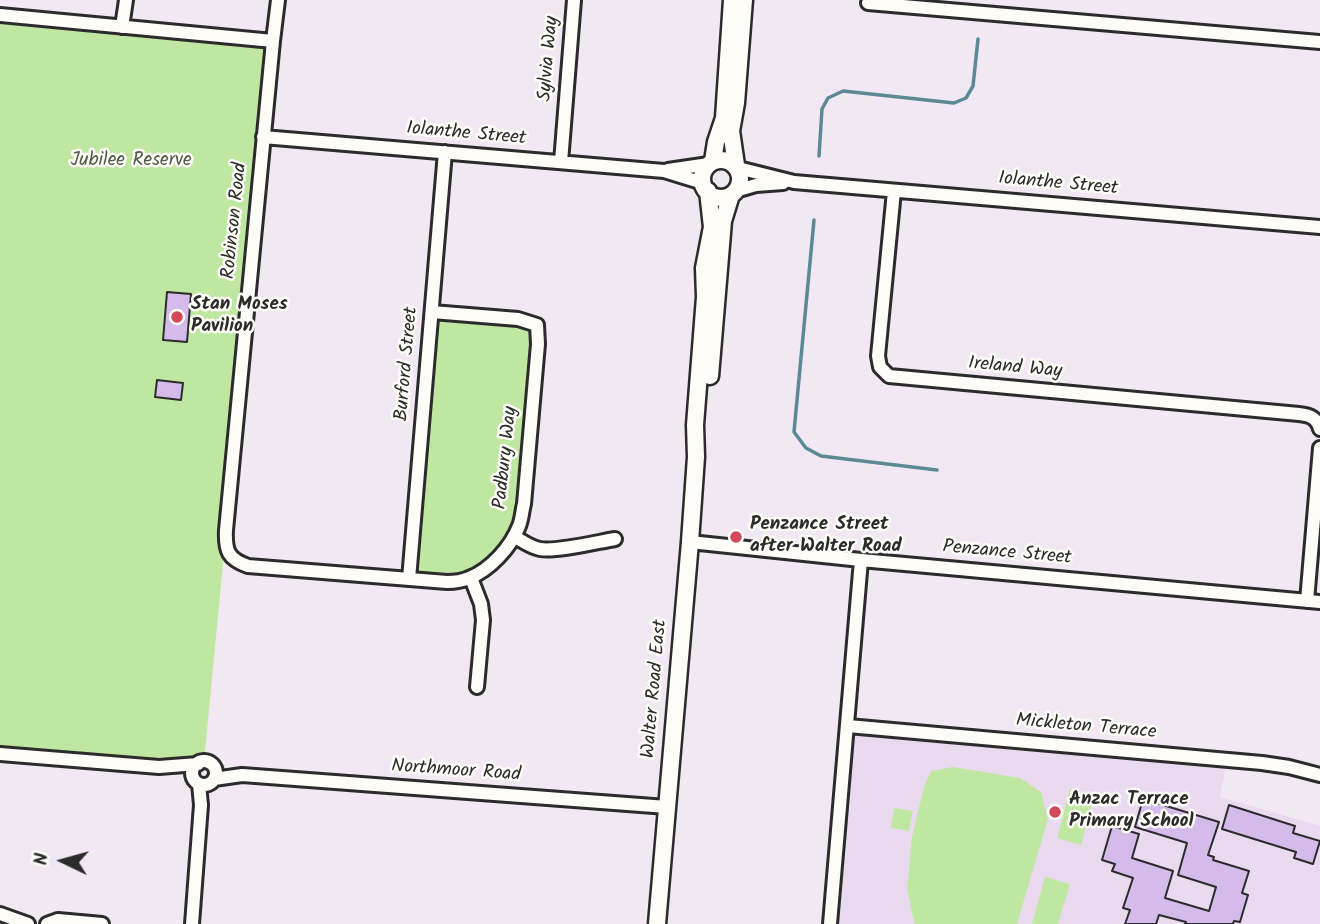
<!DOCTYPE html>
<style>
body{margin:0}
#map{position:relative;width:1320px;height:924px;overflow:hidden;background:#f1e8f3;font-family:Kalam,sans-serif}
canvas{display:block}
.north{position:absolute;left:28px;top:826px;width:70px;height:70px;-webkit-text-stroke:5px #fdfcf7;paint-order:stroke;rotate:275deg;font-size:19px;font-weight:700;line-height:28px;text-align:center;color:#2b2b2b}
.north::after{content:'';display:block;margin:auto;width:24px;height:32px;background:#2b2b2b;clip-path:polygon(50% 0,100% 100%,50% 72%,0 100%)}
</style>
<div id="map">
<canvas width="1320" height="924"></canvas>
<div class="north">N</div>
</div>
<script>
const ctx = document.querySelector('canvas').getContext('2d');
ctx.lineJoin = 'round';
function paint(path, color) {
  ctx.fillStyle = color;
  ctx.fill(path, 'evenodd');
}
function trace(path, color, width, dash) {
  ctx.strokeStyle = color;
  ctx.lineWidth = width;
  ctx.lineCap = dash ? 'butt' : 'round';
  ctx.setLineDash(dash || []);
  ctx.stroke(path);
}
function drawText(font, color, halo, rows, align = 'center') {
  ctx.font = font + ' Kalam,sans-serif';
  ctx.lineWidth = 5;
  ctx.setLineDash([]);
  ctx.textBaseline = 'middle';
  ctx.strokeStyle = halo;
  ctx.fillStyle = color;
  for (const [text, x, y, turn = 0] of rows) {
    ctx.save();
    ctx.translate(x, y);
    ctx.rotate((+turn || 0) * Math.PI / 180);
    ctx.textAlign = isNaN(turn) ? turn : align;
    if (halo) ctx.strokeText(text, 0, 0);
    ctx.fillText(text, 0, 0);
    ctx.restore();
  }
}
paint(new Path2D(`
 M848,726L1227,760L1220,797L1320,826V924H830Z`), '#e9daf0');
paint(new Path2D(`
 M0,15L273,41L204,762L197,764L0,754Z
 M432,312L518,319L538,334L514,536L471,578L409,579Z
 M953,767L1020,778L1041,792L1048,819L1017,924H916L914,922L907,889L912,837L924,787L931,771Z
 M1070,789L1094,796L1081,845L1057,838Z
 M894,808L913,811L909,831L891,828Z
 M1045,877L1070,884L1058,924H1032Z`), '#bfe7a2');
trace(new Path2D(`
 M819,156L822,109L828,98L843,91L954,103L966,98L973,86L978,39
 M814,220L794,432L806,448L821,456L937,470`), '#5c8a94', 3.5);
const building = new Path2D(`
 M167,292L191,294L187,342L163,340Z
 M157,380L183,383L181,400L155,397Z
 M1143,799L1219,822L1208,855L1214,857L1213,860L1249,871L1242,893L1248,895L1240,922L1234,921L1233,924H1185L1186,922L1159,915L1156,924H1125L1130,910L1123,908L1133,878L1112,871L1115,864L1102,860L1112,826L1139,834L1132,858L1173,871L1165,898L1209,911L1216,887L1178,875L1187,843L1135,827Z
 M1229,805L1295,826L1293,833L1320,841L1313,864L1294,858L1296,852L1222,829Z`);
paint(building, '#d5bbe9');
trace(building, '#2b2b2b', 2);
const minor = new Path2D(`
 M278,0L273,41L226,530C225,551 228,559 248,566L447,582C455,582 462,581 469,578C490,570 511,547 519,526C522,519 522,511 524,504L538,344L537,325L518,319L432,312
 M868,3L1320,42
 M0,15L273,41
 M122,27L126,0
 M263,137L664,171L703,183
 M561,162L574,0
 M738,168L794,182L1320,227
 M668,170L709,164
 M735,191L756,185L783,183
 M894,191L878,356L880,367L889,376L1299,414C1310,415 1317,418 1320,429
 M514,536C522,541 530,547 540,549C556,552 597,542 615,539
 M690,542L861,560L1320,602
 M471,578L481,604L483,620L477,687
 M409,579L445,152
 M1307,601L1320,448
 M848,726L1262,763L1289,767L1320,775
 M0,754L159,767L198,764
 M192 773a12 12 0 1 1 24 0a12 12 0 1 1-24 0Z
 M214,779L242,775L667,807
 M0,914L28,924
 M47,924L58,920L102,924
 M192,924L201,805L199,784
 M830,924L861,560`);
const major = new Path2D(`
 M702 179a19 19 0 1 1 38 0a19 19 0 1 1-38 0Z
 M713,161L716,142L724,118L732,0
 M736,165L731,131L736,103L744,0
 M710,376L723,221L731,195
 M657,924L690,542L696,457L695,425L705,297L704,268L712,227L708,191`);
trace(minor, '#2b2b2b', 18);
trace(major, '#2b2b2b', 21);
trace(minor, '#fdfcf7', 12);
trace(major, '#fdfcf7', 16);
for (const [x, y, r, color] of [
 [177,317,7,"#d1495b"],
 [736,537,7,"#d1495b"],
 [1055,812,7,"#d1495b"]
]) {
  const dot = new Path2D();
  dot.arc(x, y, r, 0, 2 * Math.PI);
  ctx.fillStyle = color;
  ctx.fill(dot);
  trace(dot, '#fdfcf7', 2.5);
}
drawText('19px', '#2b2b2b', '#fdfcf7', [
 ["Sylvia Way",550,59,-85],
 ["Iolanthe Street",466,135,5],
 ["Iolanthe Street",1058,185,5],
 ["Robinson Road",236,221,-84],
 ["Burford Street",408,364,-85],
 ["Ireland Way",1015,369,5],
 ["Padbury Way",507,458,-84],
 ["Penzance Street",1007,554,5],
 ["Walter Road East",656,689,-85],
 ["Mickleton Terrace",1086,728,5],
 ["Northmoor Road",456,772,4]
]);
drawText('19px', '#505a49', '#fdfcf7', [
 ["Jubilee Reserve",131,162]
]);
drawText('bold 19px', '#2b2b2b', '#fdfcf7', [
 ["Stan Moses",191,306],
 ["Pavilion",191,328],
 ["Penzance Street",750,526],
 ["after Walter Road",750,548],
 ["Anzac Terrace",1069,801],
 ["Primary School",1069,823]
], 'left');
</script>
